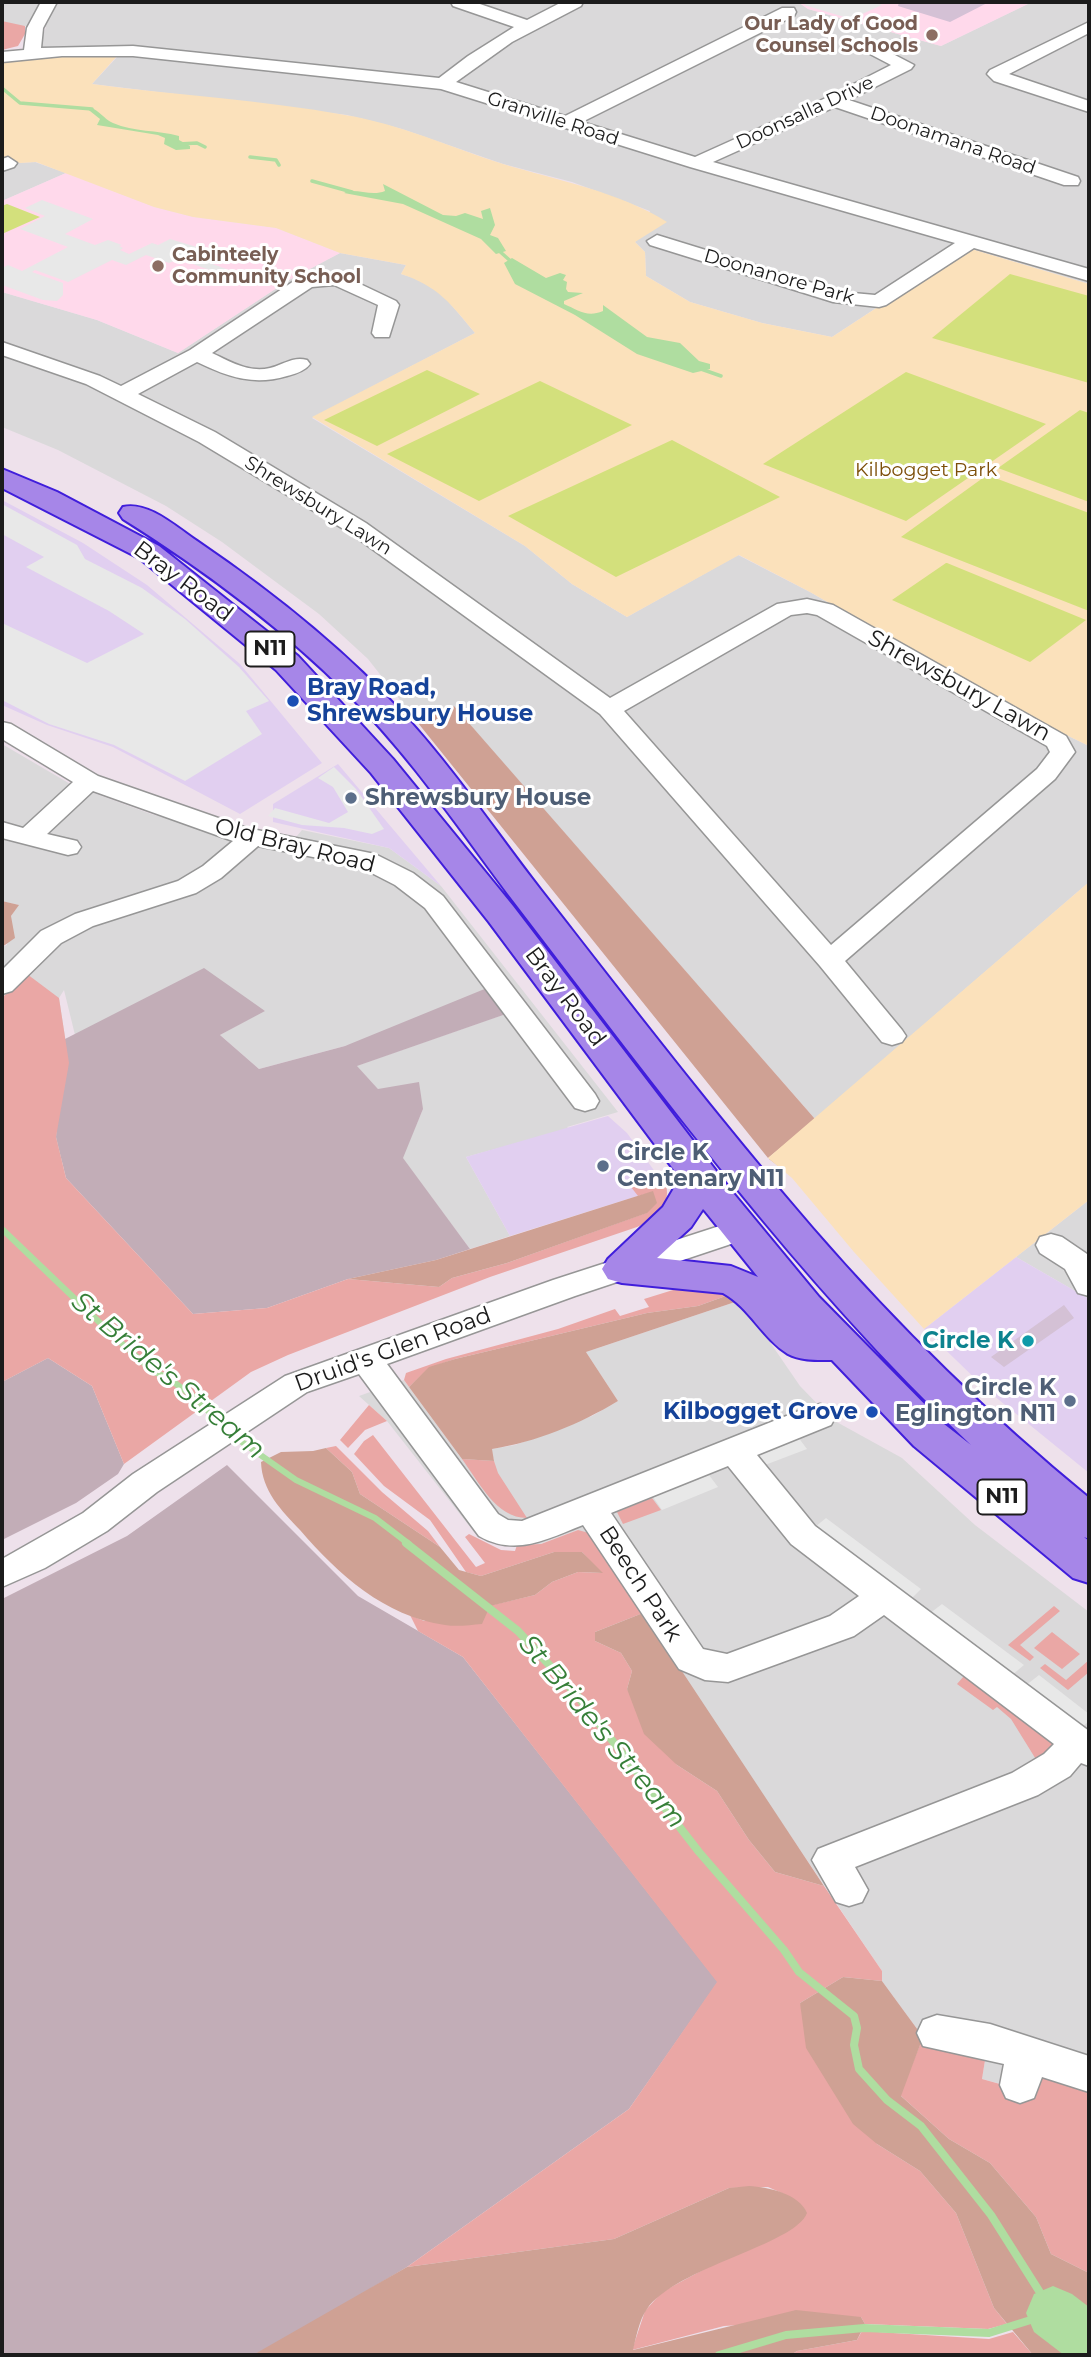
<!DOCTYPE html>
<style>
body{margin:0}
#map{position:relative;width:1091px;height:2357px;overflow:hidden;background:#eee1eb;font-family:Montserrat,sans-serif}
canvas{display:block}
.frame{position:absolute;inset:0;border:4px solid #1c1c1c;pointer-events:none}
</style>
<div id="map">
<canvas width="1091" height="2357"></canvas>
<div class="frame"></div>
</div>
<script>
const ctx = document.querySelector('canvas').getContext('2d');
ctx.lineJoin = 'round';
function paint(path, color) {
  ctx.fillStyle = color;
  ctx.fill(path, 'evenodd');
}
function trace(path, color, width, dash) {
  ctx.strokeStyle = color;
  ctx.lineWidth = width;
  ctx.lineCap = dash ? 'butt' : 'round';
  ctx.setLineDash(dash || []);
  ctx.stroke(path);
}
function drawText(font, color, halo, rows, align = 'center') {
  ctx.font = font + ' Montserrat,sans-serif';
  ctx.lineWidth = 6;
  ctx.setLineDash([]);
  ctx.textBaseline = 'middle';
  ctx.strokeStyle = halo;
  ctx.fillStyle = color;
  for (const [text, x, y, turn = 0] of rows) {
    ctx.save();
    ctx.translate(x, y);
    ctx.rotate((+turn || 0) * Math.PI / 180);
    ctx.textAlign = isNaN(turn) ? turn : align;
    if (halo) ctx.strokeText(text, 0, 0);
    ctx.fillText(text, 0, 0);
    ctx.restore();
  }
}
paint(new Path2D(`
 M2,2H798L808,9L941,46L1032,2H1089V284L968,248L832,337L762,323L690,302L646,276L645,252L635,242L650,211L572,182L503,164L402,129L347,115L92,84L118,56L40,57L39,46L46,27L19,26L2,21Z
 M5,158L20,163L35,162L66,173L2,201V159Z
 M340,253L406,265L401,274L423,281L444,296L475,333L312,418L525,546L572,584L627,617L738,555L810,592L1017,711L1089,746V882L815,1119L454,707L418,723L368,659L319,614L222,542L166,506L58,450L2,427V292L97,320L178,353L289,280Z
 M2,744L72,785L151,814L286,849L302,830L389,848L441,886L618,1112L567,1127L569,1129L466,1157L510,1236L470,1249L402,1158L423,1109L378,1089L356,1066L505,1014L345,1046L259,1069L220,1035L265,1010L75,1035L64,990L59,998L69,1063L48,1358L2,1382V947L7,945L11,916L18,905L2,901Z
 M1089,1200V1299L1016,1257Z
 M741,1300L800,1386L833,1420L902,1458L975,1525L1089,1612V2088L1076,2082L1033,2093L982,2079L986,2054L923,2037L882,1981V1971L786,1829L578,1530L540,1544L517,1545L500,1543L474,1532L387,1421L359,1396L404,1380L462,1459L494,1461L491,1449L515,1445L537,1437L592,1416L618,1401L586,1352Z`), '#dad9da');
paint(new Path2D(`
 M2,500L83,543L147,585L240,664L322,763L240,814L113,747L47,725L2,705Z
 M338,764L441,886L389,848L273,822V804Z
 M608,1116L627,1133L666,1187L510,1236L466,1157Z
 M1016,1257L1089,1299V1473L988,1391L924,1329Z`), '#e1cff0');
paint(new Path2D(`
 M798,2H1032L941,46L808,9Z
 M66,173L154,207L193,217L276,228L340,253L289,280L178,353L97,320L2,292V201Z`), '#ffd9eb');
paint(new Path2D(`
 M204,968L265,1011L220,1035L259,1069L345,1046L487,988L506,1014L357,1066L378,1089L419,1082L423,1109L403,1158L470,1249L436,1260L348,1279L267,1308L193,1314L66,1178L56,1137L65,1039Z
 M48,1358L92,1386L124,1464L118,1474L76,1503L2,1540V1382Z
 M227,1465L358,1596L463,1657L718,1982L629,2109L407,2267L277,2344L253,2355H2V1599L127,1536Z`), '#c2adb7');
paint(new Path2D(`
 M2,21L25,26V34L18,46L2,50Z
 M27,974L59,998L69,1063L56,1137L66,1178L193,1314L267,1308L348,1279L439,1287L452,1278L507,1263L646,1213L653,1192L638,1196L631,1187L647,1182H665C673,1203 656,1219 637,1227L490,1277L288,1355L251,1372L124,1464L92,1386L48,1358L2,1382V998Z
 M692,1288L734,1293L698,1306L647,1313L455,1359L429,1368L409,1387L404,1380L406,1373L446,1359L558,1329L615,1309L620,1316L649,1307L644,1299L673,1290Z
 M369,1405L387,1421L365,1430L348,1448L340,1440Z
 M373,1435L476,1567L485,1563L465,1537L469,1534L501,1550L515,1551L517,1545L541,1544L578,1530L589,1533L643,1613L595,1632V1641L621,1653L632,1671L627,1689L677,1765L717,1791L749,1840L775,1872L824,1886L882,1971V1981L843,1977L800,2003L877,2144L920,2171L956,2213L994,2308L1007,2324L988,2329L865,2324L861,2317L724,2326L632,2350L645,2311L662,2292L710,2266L784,2194L768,2187L729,2188L614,2239L407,2267L629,2109L717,1982L463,1657L418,1631L410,1615L424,1621L535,1595L552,1582L578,1572L601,1573L582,1552H554L481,1576L466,1572L430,1520L384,1486L354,1454L364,1441Z
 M336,1446L382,1492L428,1531L440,1547L360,1494L352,1472L326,1448Z
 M462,1459L494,1461L498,1473L527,1518C496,1518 479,1482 462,1459Z
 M652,1498L661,1510L623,1524L617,1512Z
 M1054,1606L1060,1611L1020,1645L1034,1657L1030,1661L1008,1645Z
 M1052,1632L1080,1654L1062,1669L1034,1648Z
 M1089,1660V1672L1068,1690L1040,1668L1045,1664L1066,1680Z
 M964,1676L1055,1744L1037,1761L1011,1719L997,1707L993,1710L957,1684Z
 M923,2037L986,2054L982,2079L1032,2093L1035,2085L1044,2076L1076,2082L1089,2088V2273L1051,2254L1036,2217L990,2163L949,2139L900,2095Z
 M862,2331L989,2339L1013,2332L1033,2355H791L797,2351L857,2340Z`), '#eaa7a5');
paint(new Path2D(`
 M454,706L815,1119L1089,883L781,1168L769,1159L789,1141L768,1158L418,723Z
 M2,901L19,905L11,916L15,938L2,947Z
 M653,1191L657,1203L647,1213L507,1263L452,1278L439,1287L348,1279L436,1260Z
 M734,1293L741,1300L586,1352L618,1401C580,1424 536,1442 492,1449L494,1461L462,1459L409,1387L429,1367L455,1359L647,1313L698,1306Z
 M326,1448L352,1472L360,1494L440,1547L459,1570L481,1576L554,1552H582L603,1573L578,1572L552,1582L535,1595L490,1606L482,1624C470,1625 457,1627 445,1625C384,1616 339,1575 300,1530C281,1510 262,1491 261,1462L281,1452L313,1451Z
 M643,1613L660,1638L824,1886L775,1872L749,1840L717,1791L677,1765L644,1734L627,1689L632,1671L621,1653L595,1641V1632Z
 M843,1977L882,1981L923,2037L901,2096L949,2139L990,2163L1036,2217L1051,2254L1089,2273V2355H1033L994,2308L956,2213L920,2171L877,2144L853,2124L806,2048L800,2003Z
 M749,2186C769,2187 799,2194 807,2213C795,2245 676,2267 647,2309C639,2320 636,2338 633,2350L796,2310L861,2317L865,2324L857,2340L797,2351L791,2355H253L407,2267L614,2239L729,2188Z`), '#cfa194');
paint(new Path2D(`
 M118,55L92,84C176,95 263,100 345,115C400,124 450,147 503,164C556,180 620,192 667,222L635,242L645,252L646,276L690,302L762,323L832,337L968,248L1089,284V746L1017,711L810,592L739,555L627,617L572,584L525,546L312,417L475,333C451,304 438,286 401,274L406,265L340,253L276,228L193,217L154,207L36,162L20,163L2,159V61L46,56Z
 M1089,882V1200L924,1329L854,1252L792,1178L768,1158Z`), '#fbe1bb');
paint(new Path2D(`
 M7,204L40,217L2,234V206Z
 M1010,274L1089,296V383L932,338Z
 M427,370L480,394L377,446L324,420Z
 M906,372L1046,424L906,521L763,464Z
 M540,381L632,425L479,501L387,454Z
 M1080,410L1089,413V502L998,468Z
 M672,440L780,497L616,577L508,516Z
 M987,475L1089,513V611L901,537Z
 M946,563H947L1086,620L1030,662L892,600Z`), '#d3e07c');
paint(new Path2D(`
 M810,2H873L882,5L851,19L804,5Z
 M42,200L93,219L65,234L95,245L108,240L122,245L119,246L123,248L120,250L129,254L152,243L158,245L170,239L217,253L204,261L243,275L235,279L179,259L169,263L146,255L126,265L112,260L68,282L35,270L32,272L63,283V295L57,301L43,300L2,285V268L8,265L22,271L68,247L20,229L45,216L25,208Z
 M2,504L77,545L85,559L142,588L185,619L239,667L269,701L246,711L262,734L185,781L114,745L49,724L2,700V623L87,663L144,634L109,611L26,567L44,557L2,534Z
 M334,767L356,789L384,829L372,834L344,828L302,825L268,816L275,808L329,823L348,812L333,787L318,778Z
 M798,1437L807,1449L765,1465L756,1454Z
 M709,1475L718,1487L662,1510L653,1497Z
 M826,1518L921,1589L910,1600L815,1527Z
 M942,1604L1024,1665L1011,1676L929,1614Z
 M1039,1675L1089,1714V1721L1080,1729L1025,1686Z`), '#e8e8e8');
paint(new Path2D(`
 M85,107C98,107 102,118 113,123C134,132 157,130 179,136V140L190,146V149L176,150L164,144L165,138L158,135L97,125L100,119Z
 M383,184L443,215L456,216L465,213L483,219L481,211L490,208L495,225L490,235L498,238L506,251L496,254L481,239L403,204L344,193C354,187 371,197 385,191Z
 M512,258L546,278L560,273L566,275L563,280L567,282L566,289L568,292L583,293L564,301V304C578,310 587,318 603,311V305L647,337L680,343L699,361L710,364V369L693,373L637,354L575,315L515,284L504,263Z`), '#afdda0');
trace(new Path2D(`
 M2,88L20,103L92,109
 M179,144L197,143L205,147
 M250,157L276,160L279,165
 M312,181L352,192
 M497,249L515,265
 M701,369L721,376`), '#afdda0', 3.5);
trace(new Path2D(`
 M2,1229L119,1341L154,1372L167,1377L195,1398L221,1424
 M232,1435L296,1480L375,1518L409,1544`), '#afdda0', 6);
trace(new Path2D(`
 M406,1543L518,1631L576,1694L699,1852L784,1950L799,1972L854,2016L857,2028L854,2045L859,2069L887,2100L921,2126L991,2215L1053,2313L989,2333L864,2328L786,2335L719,2355`), '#afdda0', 8);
paint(new Path2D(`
 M1053,2286L1072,2294L1089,2307V2355H1064L1034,2332L1026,2313L1034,2294Z`), '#afdda0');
paint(new Path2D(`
 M899,2H989L950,22L898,6Z
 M1064,1305L1074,1318L1004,1367L991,1357Z`), '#d4c1d5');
const minor = new Path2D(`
 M41,2H57L43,28L41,48L133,46L439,78L468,56L514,27L453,6L451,2H474L527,20L562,2H583L581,6L512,42L456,82L565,116L782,8H794L796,12L794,16L582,122L695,157L828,97L891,65L870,54L893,40H905L908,44L893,54L914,65L911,69L849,100L1078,177L1080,181L1078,185H1064L835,107L713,162L1089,269V281L974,248L886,305L879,307L833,302L650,245L647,241L657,235L842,292L875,295L955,243L690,167L441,89L133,56H62L2,62V52L24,50L27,28Z
 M1089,22V33L1009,74L1089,101V112L994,81L987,74L990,70Z
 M8,157L17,163L14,167L2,171V159Z
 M337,273L396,301L399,305L389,337H375L372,333L378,305L334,285L312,287L212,353C231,362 249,373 270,368C283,365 293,356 307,360L310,364C305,371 295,374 287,376C253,386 228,377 197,362L138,394L215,432L366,523L610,698L777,604L807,599L833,605L1066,736L1075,752L1055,779L845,961L902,1030L906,1036L902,1042L892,1045L882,1042L820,966L600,714L350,533L199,442L86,384L2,355V342L100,376L121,386L190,350L300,277ZM807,613L817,615L1047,746L1050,752L1037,769L831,945L624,711L791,615Z
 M2,722L11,724L98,776L247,828L375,854L413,873L443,896L595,1094L599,1101L595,1108L585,1111L575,1108L425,908L395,885L358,866L258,846L221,878L196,893L93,926L61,943L12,991L2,994V970L41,931L75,914L178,881L203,866L233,841L93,791L47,834L77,841L81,847L77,853L68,855L2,838V822L23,828L73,782L2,739Z
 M741,1219L752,1223L756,1230L752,1237L575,1296L387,1364L498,1514L508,1520L522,1521L809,1407L820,1404L831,1407L836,1416L831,1425L757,1455L815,1526L1089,1731V1766L1081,1763L1070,1776L1038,1795L855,1867L868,1890L862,1902L849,1906L836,1902L812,1860L818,1849L1012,1773L1044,1754L1054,1744L884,1615L854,1636L728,1682L705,1680L679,1669L583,1525C547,1539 516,1557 479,1536L359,1374L307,1392L157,1492L107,1531L45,1568L2,1587V1559L83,1513L133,1474L285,1376L553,1280ZM728,1466L791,1544L859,1596L830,1616L727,1654L703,1649L611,1513Z
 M1051,1234L1062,1237L1087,1254L1089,1258V1296L1078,1293L1065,1269L1040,1253L1036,1245L1040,1237Z
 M937,2015L990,2024L1089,2056V2092L1042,2077L1034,2098L1020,2103L1006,2098L1000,2085L1004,2064L923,2046L917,2033L923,2020Z`);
const highway = new Path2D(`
 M2,469L57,492L159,546L298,656L393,759L513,906L733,1193L819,1297L944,1424L971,1445C800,1283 661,1093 518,907C463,835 413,758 348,694C280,626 204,570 123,519L119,513L123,507C148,501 176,527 197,541C272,592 344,649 406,717C455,771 495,831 540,889C629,1003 718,1119 813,1229C898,1327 989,1416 1089,1498V1539L1084,1537L1089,1541V1583L1073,1578L914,1446L832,1360C818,1360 801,1361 788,1354C762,1338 750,1308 723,1293L622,1283L608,1279L602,1269L608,1259L663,1207L680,1178L489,922L371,773L276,670L139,558L2,488ZM703,1209L705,1211L758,1277L731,1266L657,1258L691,1227Z`);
trace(minor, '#969696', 3);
trace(highway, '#401edb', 4);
paint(minor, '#fff');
paint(highway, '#a686e8');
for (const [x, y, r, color] of [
 [932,35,7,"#8d6e63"],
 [158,266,7,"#8d6e63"],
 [293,701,7,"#1a4fb4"],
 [351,798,7,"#5c6f8a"],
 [603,1166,7,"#5c6f8a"],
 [1028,1341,7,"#0f9aa8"],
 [1070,1401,7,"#5c6f8a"],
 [872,1412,7,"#1a4fb4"]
]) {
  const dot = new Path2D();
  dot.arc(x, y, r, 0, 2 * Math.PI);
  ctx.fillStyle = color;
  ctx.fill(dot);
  trace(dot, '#fff', 2.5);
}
drawText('bold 19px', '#785e54', '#fff', [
 ["Our Lady of Good",918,24],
 ["Counsel Schools",918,46],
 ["Cabinteely",172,255,"left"],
 ["Community School",172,277,"left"]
], 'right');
drawText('19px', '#1c1c1c', '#fff', [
 ["Doonsalla Drive",805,113,-25],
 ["Granville Road",553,119,18],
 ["Doonamana Road",953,141,19],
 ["Doonanore Park",779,277,16],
 ["Shrewsbury Lawn",318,506,32]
]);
drawText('19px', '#7c4e08', '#fff', [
 ["Kilbogget Park",926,470]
]);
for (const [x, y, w] of [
 [270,649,49],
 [1002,1497,49]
]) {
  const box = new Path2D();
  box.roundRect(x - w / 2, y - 17.5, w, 35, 5);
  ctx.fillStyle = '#fff';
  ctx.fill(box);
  trace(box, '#1c1c1c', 2);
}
drawText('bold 21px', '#1c1c1c', null, [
 ["N11",270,649],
 ["N11",1002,1497]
]);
drawText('23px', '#1c1c1c', '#fff', [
 ["Bray Road",183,582,37],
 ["Shrewsbury Lawn",959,686,29],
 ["Old Bray Road",295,846,14],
 ["Bray Road",565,997,53],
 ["Druid's Glen Road",393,1350,-20],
 ["Beech Park",640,1584,57]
]);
drawText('bold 23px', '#164399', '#fff', [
 ["Bray Road,",307,688],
 ["Shrewsbury House",307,714],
 ["Kilbogget Grove",858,1412,"right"]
], 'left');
drawText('bold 23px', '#4e5e75', '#fff', [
 ["Shrewsbury House",365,798],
 ["Circle K",617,1153],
 ["Centenary N11",617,1179],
 ["Circle K",1056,1388,"right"],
 ["Eglington N11",1056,1414,"right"]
], 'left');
drawText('bold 23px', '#0d838f', '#fff', [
 ["Circle K",1014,1341]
], 'right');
drawText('italic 28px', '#367f38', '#fff', [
 ["St Bride's Stream",168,1376,40],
 ["St Bride's Stream",602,1732,50]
]);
</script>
